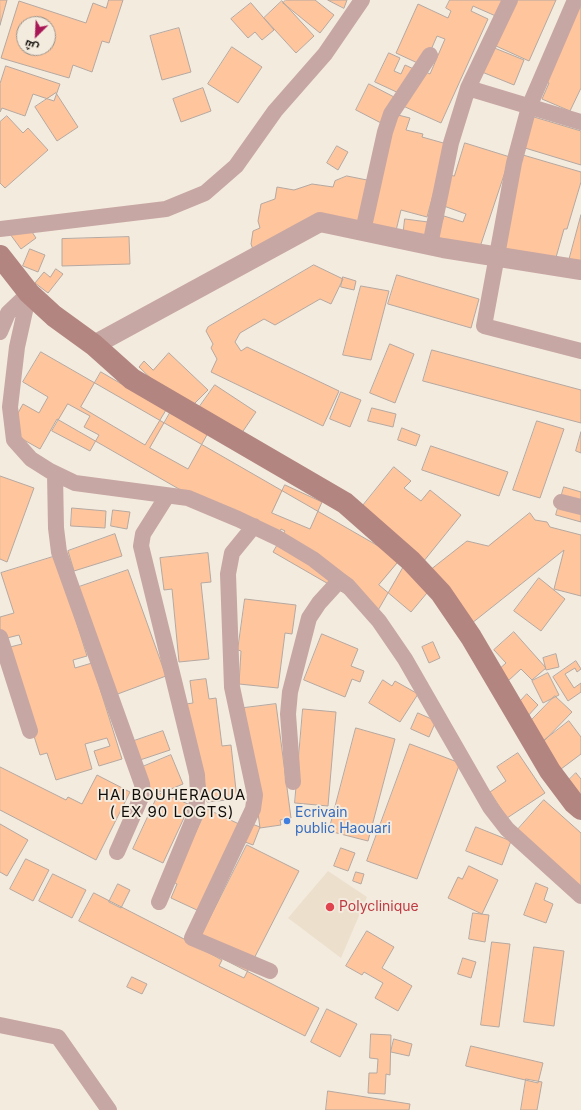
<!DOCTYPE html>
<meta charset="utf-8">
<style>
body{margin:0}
#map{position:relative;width:581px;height:1110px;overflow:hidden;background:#f4ebdf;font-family:Inter,Cairo,sans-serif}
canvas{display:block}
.north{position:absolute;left:16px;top:16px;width:40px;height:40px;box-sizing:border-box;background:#f4ebdf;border:1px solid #999289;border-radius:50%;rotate:204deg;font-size:11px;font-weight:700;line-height:16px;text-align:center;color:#100d09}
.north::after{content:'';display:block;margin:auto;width:14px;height:18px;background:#a81856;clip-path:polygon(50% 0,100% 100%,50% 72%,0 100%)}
</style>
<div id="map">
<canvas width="581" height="1110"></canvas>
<div class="north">ش</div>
</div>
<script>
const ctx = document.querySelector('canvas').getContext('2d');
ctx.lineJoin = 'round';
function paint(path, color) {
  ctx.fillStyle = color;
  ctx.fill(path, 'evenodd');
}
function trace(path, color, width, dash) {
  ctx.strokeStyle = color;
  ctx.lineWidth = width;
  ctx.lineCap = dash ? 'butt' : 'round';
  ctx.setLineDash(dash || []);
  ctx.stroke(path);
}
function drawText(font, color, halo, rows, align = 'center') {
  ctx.font = font + ' Inter,sans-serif';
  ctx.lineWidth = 4;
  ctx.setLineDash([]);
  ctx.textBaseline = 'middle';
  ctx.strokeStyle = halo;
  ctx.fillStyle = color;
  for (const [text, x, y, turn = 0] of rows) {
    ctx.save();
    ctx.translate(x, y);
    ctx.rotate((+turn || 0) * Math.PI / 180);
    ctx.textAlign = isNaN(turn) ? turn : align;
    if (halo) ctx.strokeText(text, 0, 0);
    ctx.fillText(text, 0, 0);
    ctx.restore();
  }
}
paint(new Path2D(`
 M328,871L367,897L341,958L288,918Z`), '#ecdfcc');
const building = new Path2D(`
 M0,0H7L0,25Z
 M109,0H123L109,43L102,41L92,72L73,65L69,78L1,58L19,1L86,23L93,3L106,8ZM24,24H48V48H24Z
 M286,0H315L334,15L320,33L283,3Z
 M328,0H347L344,8Z
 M450,0H506L498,17L473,6L471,11L488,19L441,123L403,106L420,69L430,74L445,39L437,36L424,66L396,53L418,4L448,18L451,11L446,8Z
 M516,0H556L529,61L496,46Z
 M282,1L314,36L296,53L264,18Z
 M581,2V88L570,111L542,99L549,83L544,81Z
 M251,3L274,30L262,40L255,32L248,38L231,19Z
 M179,28L191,72L162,80L150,36Z
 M232,47L262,67L238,103L208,84Z
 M492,47L524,60L514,85L482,72Z
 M389,53L400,58L394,71L401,74L405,65L416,70L403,95L375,82Z
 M6,66L60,84L54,101L33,94L25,116L2,108L0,112V84Z
 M369,84L396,98L383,124L356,110Z
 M203,88L211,111L181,122L173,99Z
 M56,93L78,127L57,141L35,107Z
 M394,114L410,118L406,130L423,134L422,137L447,144L427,217L401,210L393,243L364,236Z
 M7,116L23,133L28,128L48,150L5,188L0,183V122Z
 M534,117L581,131V165L525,148Z
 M465,143L510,157L477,256L435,242L444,216L463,222L466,214L441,205L450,175L454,176Z
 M337,146L348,152L338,170L327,163Z
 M523,155L581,172V182L567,229H564L553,268L495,250Z
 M347,176L367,180L358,234L326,229L255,255L251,244L253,231L260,228L258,221L261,204L275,199L277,187L294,190L312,184L333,187L335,181Z
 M581,215V271L567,268Z
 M405,219L428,222L426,240L403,237Z
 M26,223L36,238L21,249L10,234Z
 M129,237L130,264L62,266V239Z
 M30,249L45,255L38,272L23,266Z
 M314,265L343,279L331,304L320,299L275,325L264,319L240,333L235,342L241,351L247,347L339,391L323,426L211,372L217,359L211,348L213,344L206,331L208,327Z
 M56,269L63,274L48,293L35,283L44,272L50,277Z
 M397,275L479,299L471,328L388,304Z
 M343,277L356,281L354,290L341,287Z
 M361,286L389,291L371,360L343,355Z
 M390,344L414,354L395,403L370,393Z
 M432,350L581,390V423L423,381Z
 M41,352L406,562L377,612L273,552L285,531L281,529L273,543L57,419L40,449L8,431L23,404L39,413L48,397L23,382Z
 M169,353L208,390L186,412L139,367L144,361L153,370Z
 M101,372L166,410L145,445L81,407Z
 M215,385L256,412L239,437L198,409Z
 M341,392L361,400L350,427L330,419Z
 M68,404L90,416L84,427L99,435L90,451L52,431Z
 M372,408L396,414L393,427L368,421Z
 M170,413L208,433L188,469L150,448Z
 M537,421L564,429L540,498L513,490Z
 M402,428L420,435L416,446L398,440Z
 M581,432V453L576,451Z
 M431,446L508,472L499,496L422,470Z
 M394,467L411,481L404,488L421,501L430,490L461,515L419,567L357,513Z
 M0,476L34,488L7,562L0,559Z
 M285,485L322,502L310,529L272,513Z
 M564,487L581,492V522L556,515Z
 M72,508L106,511L105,528L71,526Z
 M113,510L130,512L127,529L111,526Z
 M530,513L535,520L547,522L550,527L581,535V596L554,589L564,550L467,627L425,574L467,541L488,546Z
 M115,534L122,556L74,571L68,551Z
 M208,553L211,582L201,583L209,659L179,662L172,589L164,590L160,558Z
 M56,556L87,656L73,660L75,668L92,663L122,759L99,766L94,751L110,746L107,738L85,744L92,769L56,780L47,753L40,755L6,648L22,644L19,635L3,639L0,629V617L14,613L1,573Z
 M400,560L432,587L411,612L379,585Z
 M128,570L166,676L115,695L76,588Z
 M539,578L565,599L541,631L514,611Z
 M245,599L296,605L292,634L285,633L278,688L239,684L241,651L238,650Z
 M514,632L546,668L532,680L521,669L508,681L498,670L506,663L494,650Z
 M322,634L358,649L351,666L364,671L360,682L352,679L345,697L304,680Z
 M433,642L440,658L429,663L422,647Z
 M556,654L559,667L546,670L543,658Z
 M576,661L581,669L577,672L575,668L565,674L574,688L581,683V692L568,701L553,677Z
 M548,673L559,695L543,703L532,681Z
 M206,679L209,699L216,698L222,746L231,745L237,799L207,802L205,785L186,704L193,703L190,681Z
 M383,680L392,686L395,681L418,694L400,722L369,703Z
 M527,694L538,705L526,718L515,707Z
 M555,696L572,712L542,743L525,727Z
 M276,704L291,818L280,820L281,825L260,828L244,708Z
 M303,709L336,712L328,806L295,803Z
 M418,713L436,721L429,737L411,729Z
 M569,721L581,737V754L561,769L541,743Z
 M356,728L395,739L368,841L329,831Z
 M163,731L170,750L137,761L131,742Z
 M410,744L460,763L417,879L367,861Z
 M518,753L545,793L507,818L490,792L506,781L497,767Z
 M171,755L183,784L152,797L140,768Z
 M0,767L66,800L68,797L82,804L97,775L130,792L96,860L0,810Z
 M576,773L581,779V807L561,788Z
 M160,791L190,805L163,863L133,849Z
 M544,800L581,833V892L513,835Z
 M207,809L239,824L199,911L171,898L177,884L173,882Z
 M0,824L28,840L7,876L0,872Z
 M252,824L260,827L253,845L245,842Z
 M476,827L511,841L502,865L466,851Z
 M247,845L299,871L244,978L219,966L222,960L196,946Z
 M341,848L355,853L348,871L334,866Z
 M26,859L49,870L33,901L10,889Z
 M469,866L498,880L482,914L448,898L458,877L462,879Z
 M356,872L364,874L361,884L353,881Z
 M53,874L86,890L72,918L39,901Z
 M536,883L548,888L544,900L553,904L546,923L524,915Z
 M118,884L130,890L121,908L109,902Z
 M94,893L319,1008L305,1036L79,921Z
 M473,913L489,915L485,942L469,939Z
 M367,931L394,947L382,968L412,986L398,1011L375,998L383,983L364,972L362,975L346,966Z
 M492,942L510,944L499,1027L481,1025Z
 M534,947L564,951L554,1026L524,1022Z
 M463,958L476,962L471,978L458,974Z
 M132,977L147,984L142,994L127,987Z
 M327,1009L357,1024L340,1057L311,1042Z
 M371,1034L391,1035L390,1075L386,1074L385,1094L368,1093L369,1073H377L378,1059L370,1058Z
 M394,1039L412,1044L409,1056L391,1052Z
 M471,1046L543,1063L538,1083L466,1066Z
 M526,1079L542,1082L537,1110H521Z
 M328,1091L410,1104L409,1110H326Z`);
paint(building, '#ffc59d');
trace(building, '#b5a8a0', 1);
trace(new Path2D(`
 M575,0L529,107L514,163L484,326L581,351
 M468,88L581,122
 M0,229L166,209L205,193L236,166L275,111L325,54L362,0
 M363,231L385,132L391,114L430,55
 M430,245L451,143L468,88L510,0
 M29,293L17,347L10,407L14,440L31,459L50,471L75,483L188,498L238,519L278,538L313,559L340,580L348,586L379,621L405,659L490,807L507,829L581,896
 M0,332L8,313L29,293
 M55,474L56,528L59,552L142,784L143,793L117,852
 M561,502L581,507
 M254,526L232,553L228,574L232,687L255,795L253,809L192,938L270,971
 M0,637L30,731
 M293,782L288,714L290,692L309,618L319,603L340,580
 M159,902L195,815L198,794L197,775L141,546L143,534L167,496
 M0,1025L58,1037L109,1110`), '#c7a7a3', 16);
trace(new Path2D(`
 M94,345L320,222L443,248L581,270`), '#c7a7a3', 20);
trace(new Path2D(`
 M0,256L29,293L54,316L94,345L132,379L345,503L411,561L441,593L471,637L550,771L574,803L581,809`), '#b38580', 22);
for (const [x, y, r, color] of [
 [287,821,4,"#3f7fe0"],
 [330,907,5,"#e0444e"]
]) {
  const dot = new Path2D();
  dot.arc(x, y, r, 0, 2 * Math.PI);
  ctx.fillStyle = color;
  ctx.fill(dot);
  trace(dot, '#f4ebdf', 1.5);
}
drawText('14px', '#366cbe', '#f4ebdf', [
 ["Ecrivain",295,813],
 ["public Haouari",295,829]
], 'left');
drawText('14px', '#be3a42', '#f4ebdf', [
 ["Polyclinique",339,907]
], 'left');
ctx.letterSpacing = '1px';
drawText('15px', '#100d09', '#f4ebdf', [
 ["HAI BOUHERAOUA",172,795],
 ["( EX 90 LOGTS)",172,812]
]);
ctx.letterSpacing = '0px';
</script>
